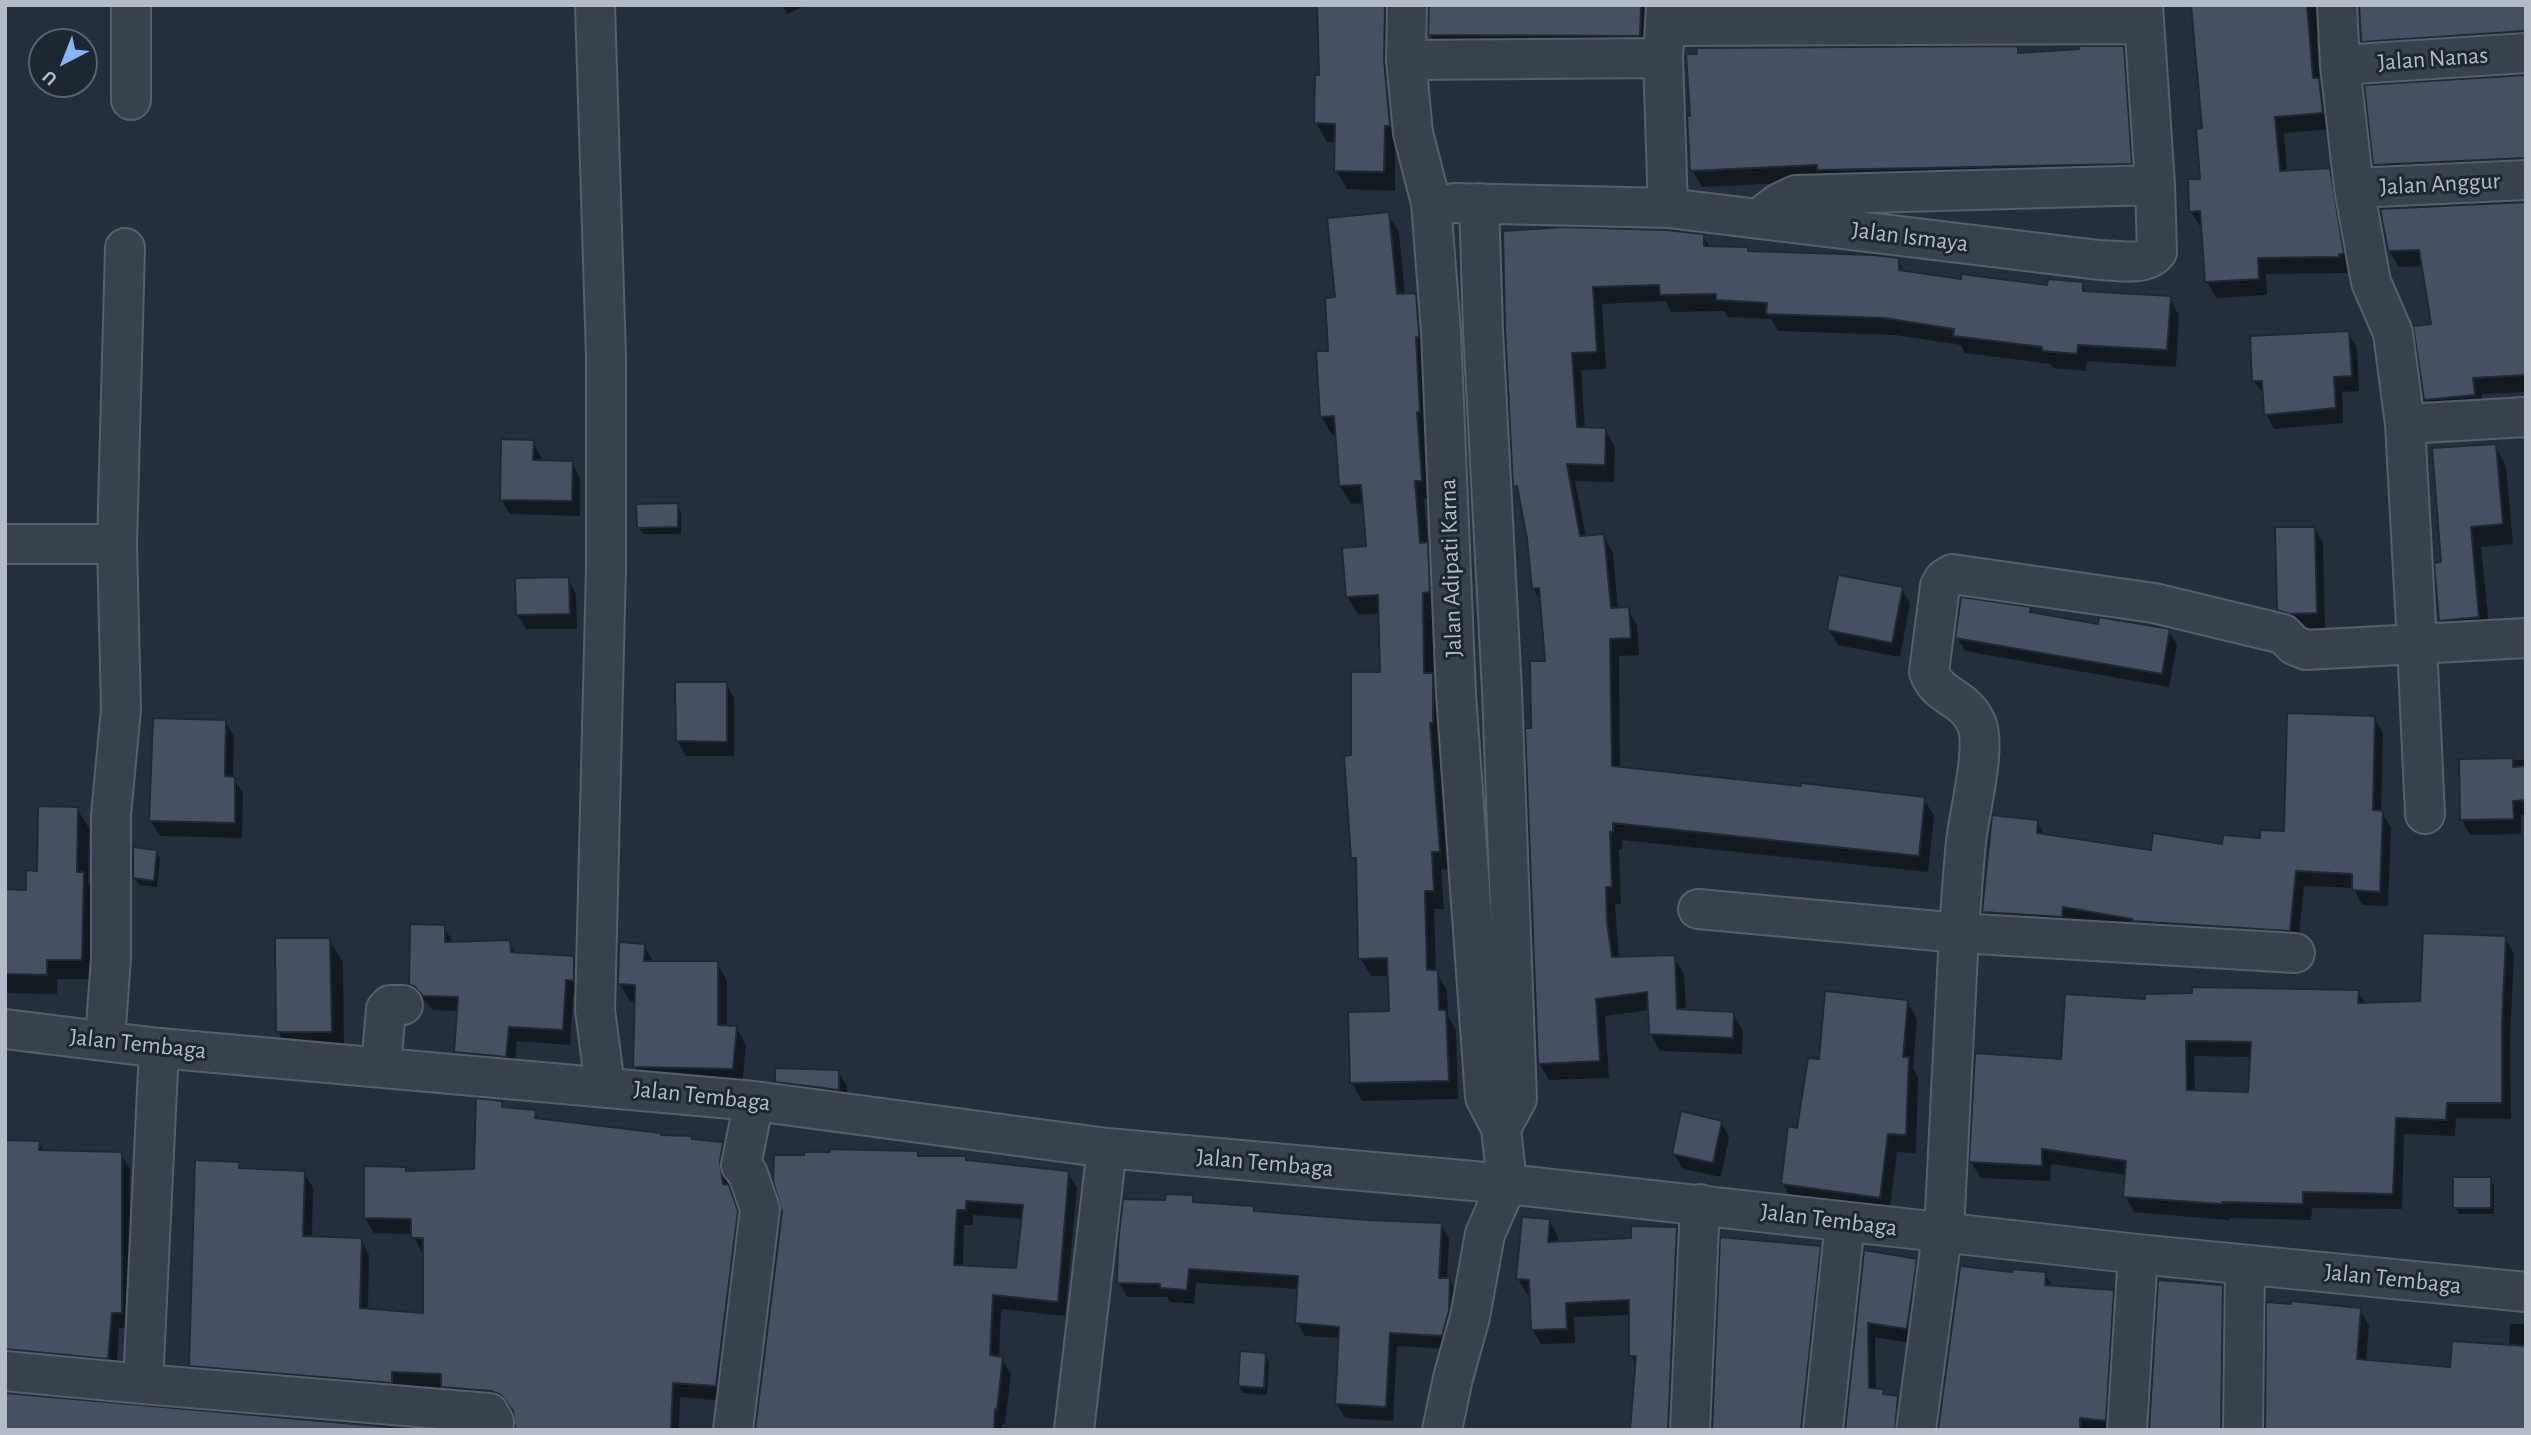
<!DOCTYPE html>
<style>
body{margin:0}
#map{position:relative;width:2531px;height:1435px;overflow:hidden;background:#242f3e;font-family:"Alegreya Sans",sans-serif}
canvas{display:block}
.frame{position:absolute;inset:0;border:7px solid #b4bcc9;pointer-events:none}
.north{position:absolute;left:28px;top:28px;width:70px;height:70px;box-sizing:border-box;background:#1d2633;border:2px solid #59626f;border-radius:50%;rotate:222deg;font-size:19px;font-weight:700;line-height:28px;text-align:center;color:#b4bcc9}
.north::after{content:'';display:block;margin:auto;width:24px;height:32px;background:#8ab4f8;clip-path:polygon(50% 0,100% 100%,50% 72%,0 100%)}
</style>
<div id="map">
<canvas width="2531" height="1435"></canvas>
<div class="frame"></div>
<div class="north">U</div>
</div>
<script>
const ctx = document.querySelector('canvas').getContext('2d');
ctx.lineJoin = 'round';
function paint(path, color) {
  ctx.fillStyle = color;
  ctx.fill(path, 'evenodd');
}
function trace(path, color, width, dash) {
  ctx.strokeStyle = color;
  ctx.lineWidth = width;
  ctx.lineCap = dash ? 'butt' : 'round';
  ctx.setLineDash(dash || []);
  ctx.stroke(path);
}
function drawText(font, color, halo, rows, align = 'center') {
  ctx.font = font + ' "Alegreya Sans",sans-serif';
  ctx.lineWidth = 6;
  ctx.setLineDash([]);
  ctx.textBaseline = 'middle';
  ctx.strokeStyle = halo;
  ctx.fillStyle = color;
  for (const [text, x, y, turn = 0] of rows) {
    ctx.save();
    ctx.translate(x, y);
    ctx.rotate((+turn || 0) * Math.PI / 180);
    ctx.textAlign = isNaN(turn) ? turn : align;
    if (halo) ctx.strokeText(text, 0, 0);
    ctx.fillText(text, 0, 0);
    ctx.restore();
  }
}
paint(new Path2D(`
 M782,5H807L787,14Z
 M1319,5H1407L1400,145L1395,144V191L1347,189L1336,170V142H1327L1316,123L1321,77Z
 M1430,5H1651V55L1441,54L1430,35Z
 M1698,5H2023L2024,17L1705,18Z
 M2196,5H2333L2324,37L2317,38L2320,83L2328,96L2332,129L2284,133L2287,172L2329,170L2338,186L2352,270H2347V273L2266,274L2267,295L2216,298L2207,282L2203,228H2201L2191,211L2202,180L2204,130Z
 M2526,5V48L2372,58L2362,41Z
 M2017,48L2021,55L2123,48L2133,65L2140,180L1826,181L1702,187L1692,170V117Z
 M2526,77V175L2385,181L2375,165Z
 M2526,204V392L2482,394L2483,412L2435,416L2426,399L2433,326L2423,266L2399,267L2389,251Z
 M1388,214L1399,232L1405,295H1415L1426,313L1431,499H1424L1428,547L1437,562L1439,610H1432L1434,677L1442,693V741H1439L1449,869L1441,870L1444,909H1434L1436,972L1447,990L1448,1016L1456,1030L1458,1099L1362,1101L1352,1083L1391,1013L1389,976H1371L1360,958L1358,866L1353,858V757L1382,674L1380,613L1358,615L1347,596L1368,548L1364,503L1351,504L1340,486L1337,435H1332L1322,417L1330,352Z
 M1505,233L1703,236L1710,247L1747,249L1749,252L1898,260L1905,273L1962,281L2049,287L2082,284L2087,293L2169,298L2179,315L2176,367L2087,361L2086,371L2053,368L2051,364L1965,353L1961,345L1895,335L1778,331L1771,319L1728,317L1724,311L1671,312L1665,301L1602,304L1606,369L1581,370L1585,429H1605L1615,447L1614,482L1575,481L1586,537L1603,535L1613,553L1618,610L1628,609L1637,626L1639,655L1619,656L1620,768L1924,799L1934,816L1928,872L1622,840V849H1619L1621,904H1615L1619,959L1674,957L1684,974L1686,1011L1733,1014L1743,1031L1742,1054L1660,1051L1650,1033V1010L1605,1016L1609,1078L1549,1080L1539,1063L1533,730L1547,663L1542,604L1533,588L1528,539L1520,495L1515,486Z
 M2348,333L2357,348L2359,391L2342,392L2343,423L2274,429L2266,414L2265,396L2254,381Z
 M533,442L541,457V462L572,463L580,478V516L510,514L501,499Z
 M2495,445L2506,466L2513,544L2481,547L2490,637L2453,640L2441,620L2443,564Z
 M677,505L681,512V534H643L639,528Z
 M2314,528L2323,543L2325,628H2299L2287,625L2278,609Z
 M568,579L576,594L577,629H526L517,614Z
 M1902,589L1910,604L1900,657L1838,645L1829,630Z
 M2030,609L2033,614L2099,626L2169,631L2177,645L2169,687L1965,651L1957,637Z
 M726,683L734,698V756H686L677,741Z
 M2374,718L2383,733L2381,812L2391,827L2388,906L2362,905L2354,888L2304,886L2298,945L1993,927L1984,912L2037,822L2045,836L2152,852L2224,846L2261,840L2285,833Z
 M225,721L234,736L233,778L243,793L242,838L160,836L151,821Z
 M2526,760V815H2521V834L2470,835L2462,820L2460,761Z
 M77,809L89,828L88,882L94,893L92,979H57V994L5,993V891L28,892Z
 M156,851L160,858L157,887L139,885L135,878Z
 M444,927L453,942H509L516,954L573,957L582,972V995H573L570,1045L517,1041L514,1071L464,1067L456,1052L459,1011L433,1010L425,1001L420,1000L411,984Z
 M2505,938L2514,954L2510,1040L2511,1119L2456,1118L2455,1136L2404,1134L2402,1209L2312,1208L2311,1220L2230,1218V1220L2134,1212L2125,1196L2126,1175L2051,1164L2050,1181L1981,1178L1971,1162L2062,1061L2147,1001L2358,992L2366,1005L2422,1002ZM2194,1056L2252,1057L2250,1094L2195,1092Z
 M329,939L343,962L344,1054L291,1055L278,1032L276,940Z
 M644,945L654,963H717L727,981V1027H736L746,1045L742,1087L645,1084L635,1067L636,1002L630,1001L619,983Z
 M1907,1001L1917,1019L1913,1068L1918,1077L1916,1153L1897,1152L1889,1215L1793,1202L1783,1184L1820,1061Z
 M838,1071L847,1086V1105L786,1096L777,1081Z
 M501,1102L505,1109L535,1112L540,1121L722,1144L731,1159L727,1178L729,1188L736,1202L745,1228L724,1401L680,1397L679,1430H516L515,1414L512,1410L501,1406L451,1402L443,1388L199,1381L191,1365L238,1164L242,1170L304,1173L313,1188L312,1238L361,1240L369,1255L368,1310L425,1315V1253H422L413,1234L374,1233L365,1218L405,1169L408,1173L476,1170Z
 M1721,1122L1729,1137L1721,1177L1683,1169L1674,1154Z
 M5,1141L39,1142L44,1152L121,1154L130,1169L129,1328H119L116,1373L5,1366Z
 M917,1152L920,1158H965L967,1162L1068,1173L1077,1188L1065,1316L1001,1309L999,1358L1002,1359L1011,1374L1005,1424H1002V1430H757ZM973,1215L1023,1219L1018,1270L963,1267L964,1225H973Z
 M2490,1179L2494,1186V1214H2459L2455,1207Z
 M1192,1197L1197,1204L1253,1208L1256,1213L1441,1225L1449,1239L1447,1280H1449L1458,1294L1450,1349L1397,1346L1393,1421L1345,1418L1337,1404L1341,1338L1305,1336L1297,1322L1299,1289L1196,1283L1194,1304L1170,1302L1167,1297H1127L1119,1282L1167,1202Z
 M1549,1221L1558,1236L1557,1243L1633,1240L1676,1229L1685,1243L1676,1430H1662L1631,1355V1315L1574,1317L1575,1343L1541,1344L1532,1329L1531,1294H1527L1518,1279Z
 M1819,1247L1828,1262L1810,1430H1714Z
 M1866,1252L1916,1260L1924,1275L1915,1344L1875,1337L1876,1390H1883L1886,1396L1897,1398L1906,1412L1904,1430H1847Z
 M2013,1274H2045L2053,1287L2113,1292L2121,1307L2114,1430H1940Z
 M2222,1286L2230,1301L2229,1430H2151Z
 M2360,1310L2369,1325L2366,1361L2452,1369L2509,1347L2510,1324H2526V1430H2267Z
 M1265,1355L1269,1362L1267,1395L1243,1393L1239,1386Z`), '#0007');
const building = new Path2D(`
 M1317,5H1385L1384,60L1390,126H1385L1384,172L1334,171L1335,124L1314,123L1315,75H1319Z
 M1429,5H1641L1640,36L1428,35Z
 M2191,5H2307L2313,78H2319L2323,113L2275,117L2280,171L2330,168L2344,254H2339V257L2258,258L2259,279L2205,282L2200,211L2189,212L2188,179H2200L2196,129L2202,128Z
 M2359,5H2526V31L2361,42Z
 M2018,46V53L2079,49V46H2124L2132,164L1817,170V165L1690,171L1687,116H1690L1686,54H1697L1696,48Z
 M2526,75V158L2373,165L2364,85Z
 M2526,202V375L2473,378L2475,395L2424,400L2413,326L2431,324L2419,250L2388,251L2380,209Z
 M1389,212L1397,294L1416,293L1419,333V337H1416L1420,412H1417L1422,481H1415L1420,543L1428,542L1430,592L1423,593L1424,673H1433V723H1430L1440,852H1432L1434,891H1425L1427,970H1438L1439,1010H1446L1449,1081L1350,1083L1348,1012L1389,1011L1387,958L1358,959L1356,858H1351L1344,756L1351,755V672H1380L1378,595L1346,597L1342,548L1366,546L1361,485L1339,486L1334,416L1320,417L1316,351H1328L1325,298L1335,297L1327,218Z
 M1564,227L1666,230L1704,234V246L1748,247V251L1873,255L1899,258V270L1961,279V274L2047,285L2048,279L2083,282V291L2171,296L2167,350L2078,345L2077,354L2042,351V347L1953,336L1954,329L1884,318L1766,314L1767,303L1716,300V294L1660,295L1659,285L1593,287L1597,352L1572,353L1577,427L1606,428L1605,465L1567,464L1580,536L1604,534L1611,608L1629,607L1631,638L1610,639L1612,766L1801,786V783L1925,797L1919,856L1613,823V832H1610L1612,887H1606L1607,922L1612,957L1675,955L1677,1009L1734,1012L1733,1038L1649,1034L1647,992L1596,999L1600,1061L1538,1064L1525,728H1531L1530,661H1545L1539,588L1532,589L1527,539L1517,486L1513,487L1505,329L1503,231Z
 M2349,331L2352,376L2334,377L2336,408L2264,415L2262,381H2252L2250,336Z
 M501,439L534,440L533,460L573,461L572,501L500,500Z
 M2496,444L2503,524L2471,527L2479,617L2439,621L2434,563L2441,562L2432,448Z
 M678,503V527L637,528L636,504Z
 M2275,527H2315L2317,613L2290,614L2277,610Z
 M1838,575L1903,587L1892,643L1827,630Z
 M569,577L570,614L516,615L515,578Z
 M1961,597L2031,607L2030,612L2098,624L2099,617L2170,629L2162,674L1955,638Z
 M675,682H727V742L676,741Z
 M2287,713L2375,716L2373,810L2383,811L2380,892L2352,890V874L2296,871L2290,931L2131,921L2132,919L2063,907L2062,917L1982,912L1992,815L2038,820L2037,833L2151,850L2153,833L2222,844L2223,835L2260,838V830L2284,831Z
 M153,718L226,720L225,776L235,777V823L149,821Z
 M2513,758V767L2526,766V800L2513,801L2514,819L2460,820L2459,759Z
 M38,806L78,807L77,872H84L82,960H47V975L5,974V889L26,890V870L37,871Z
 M133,847L157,850L154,881L133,878Z
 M410,924L445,925V942L510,940L511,952L574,956V981L566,980L563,1030L509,1027L506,1057L454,1052L458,997L423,996L414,986L409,985Z
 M2423,933L2506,936L2502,1023V1103H2447L2446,1120L2396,1118L2393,1194L2303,1192V1204L2222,1202V1204L2123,1197L2126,1161L2042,1149V1166L1969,1162L1975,1053L2061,1059L2065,994L2145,999V994L2192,993V987L2359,990L2358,1003L2420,1001ZM2186,1041L2251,1042L2248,1092L2187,1090Z
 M275,938H330L332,1032H276Z
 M619,942L645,944L644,961H718V1025L737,1026L733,1069L633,1067L635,985L618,984Z
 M1825,991L1908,1000L1903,1057H1909L1906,1135L1888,1134L1880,1198L1781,1184L1788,1126L1797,1128L1808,1058L1819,1059Z
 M775,1068L839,1070V1090L775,1082Z
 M476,1098L502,1101V1107L536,1110L535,1118L661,1133V1135L692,1136V1139L723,1142L720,1161L723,1184L729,1185L738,1211L716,1386L673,1383L671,1430H515L513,1411L501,1395L491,1391L441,1387V1374L392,1372V1383L189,1366L195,1160L240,1162L239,1168L305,1171L303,1236L362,1238L360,1308L423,1313V1238H411V1219L364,1218V1166L406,1167V1171L474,1169Z
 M1681,1111L1722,1121L1713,1163L1672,1154Z
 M5,1140L40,1141L39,1150L122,1152V1313H112L108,1359L5,1349Z
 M830,1149L918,1151V1156H966V1160L1069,1171L1058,1302L993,1295L990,1355L1003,1357L997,1410L995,1409L994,1430H755L782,1212L773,1181L774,1155H804V1152H830ZM966,1201L1023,1205L1016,1268L954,1265L957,1210H966Z
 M2453,1177H2491V1208H2453Z
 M1166,1194L1193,1195V1202L1254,1206V1211L1368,1220L1442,1223L1439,1278H1450L1449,1311L1442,1336L1390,1333L1386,1407L1335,1404L1339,1327L1295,1323L1298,1276L1189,1269L1187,1290L1160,1288V1284L1117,1283L1118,1243L1123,1199L1165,1200Z
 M1522,1217L1550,1219L1548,1242L1631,1238V1226L1677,1227L1668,1430H1630L1636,1356H1629V1300L1566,1303L1567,1329L1531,1330L1529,1280L1516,1279Z
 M1720,1237L1821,1246L1801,1430H1712Z
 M1864,1250L1917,1259L1907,1329L1868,1323L1869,1388L1884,1389L1883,1394L1898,1396L1895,1430H1845Z
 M1960,1266L2012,1272V1269L2046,1272L2045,1285L2114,1290L2106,1421L2080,1418V1430H1938Z
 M2158,1280L2223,1285L2221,1430H2149Z
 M2291,1301L2361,1308L2357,1359L2450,1367L2452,1341L2526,1346V1430H2265L2266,1302L2291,1304Z
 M1240,1351L1266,1353L1264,1388L1238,1386Z
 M5,1393L389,1427V1430H5Z`);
paint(building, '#455162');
trace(building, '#1f2835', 2);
const minor = new Path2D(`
 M595,5L606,357V568L595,1010L605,1086
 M1407,5L1406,60L1413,133L1431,203L1441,332L1456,694L1485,1097L1501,1128L1507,1184L1485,1234L1470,1317L1453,1378L1442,1430
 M2337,5L2340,65L2354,188L2371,282L2393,333L2405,424L2417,644L2526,638
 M1666,26L2144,24
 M1406,60L1663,58
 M2340,65L2526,53
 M131,100V5
 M2354,188L2526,180
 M1454,203L1668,208L1663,58L1666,5
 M1479,203L1483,330L1502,691L1517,1099L1501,1128
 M1668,208L2099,260C2117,260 2145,267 2157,252L2155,185L2143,5
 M1758,219L1779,203L1796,195L2155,185
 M2405,424L2526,417
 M5,544H117
 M1698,909L1959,933L1945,1212L1916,1430
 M2295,953L1959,933C1961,902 1963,872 1966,842C1969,813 1986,750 1977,725C1966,696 1938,698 1929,672L1940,586L1944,579L1952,574L2154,603L2283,634L2294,645L2306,650L2417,644L2425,814
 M5,1029L159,1048L754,1101L1107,1148L1507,1184L2138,1254L2526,1292
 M105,1040L111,958V815L121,709L117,544L125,248
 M381,1067L386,1009L390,1005H403
 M5,1371L143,1384L159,1048
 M143,1384L489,1413L494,1422L493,1430
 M733,1430L760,1209L748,1174L741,1165L754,1101
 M1074,1430L1107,1148
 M1690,1430L1700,1204
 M1823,1430L1845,1222
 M2127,1430L2138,1254
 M2243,1430L2245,1265`);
trace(minor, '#565f6c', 42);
trace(minor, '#38414e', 38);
drawText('24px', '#b4bcc9', '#1d2633', [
 ["Jalan Nanas",2433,59,-4],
 ["Jalan Anggur",2440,184,-3],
 ["Jalan Ismaya",1910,237,7],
 ["Jalan Adipati Karna",1451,568,-92],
 ["Jalan Tembaga",138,1044,6],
 ["Jalan Tembaga",702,1096,6],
 ["Jalan Tembaga",1265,1163,5],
 ["Jalan Tembaga",1829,1220,7],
 ["Jalan Tembaga",2393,1279,6]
]);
</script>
